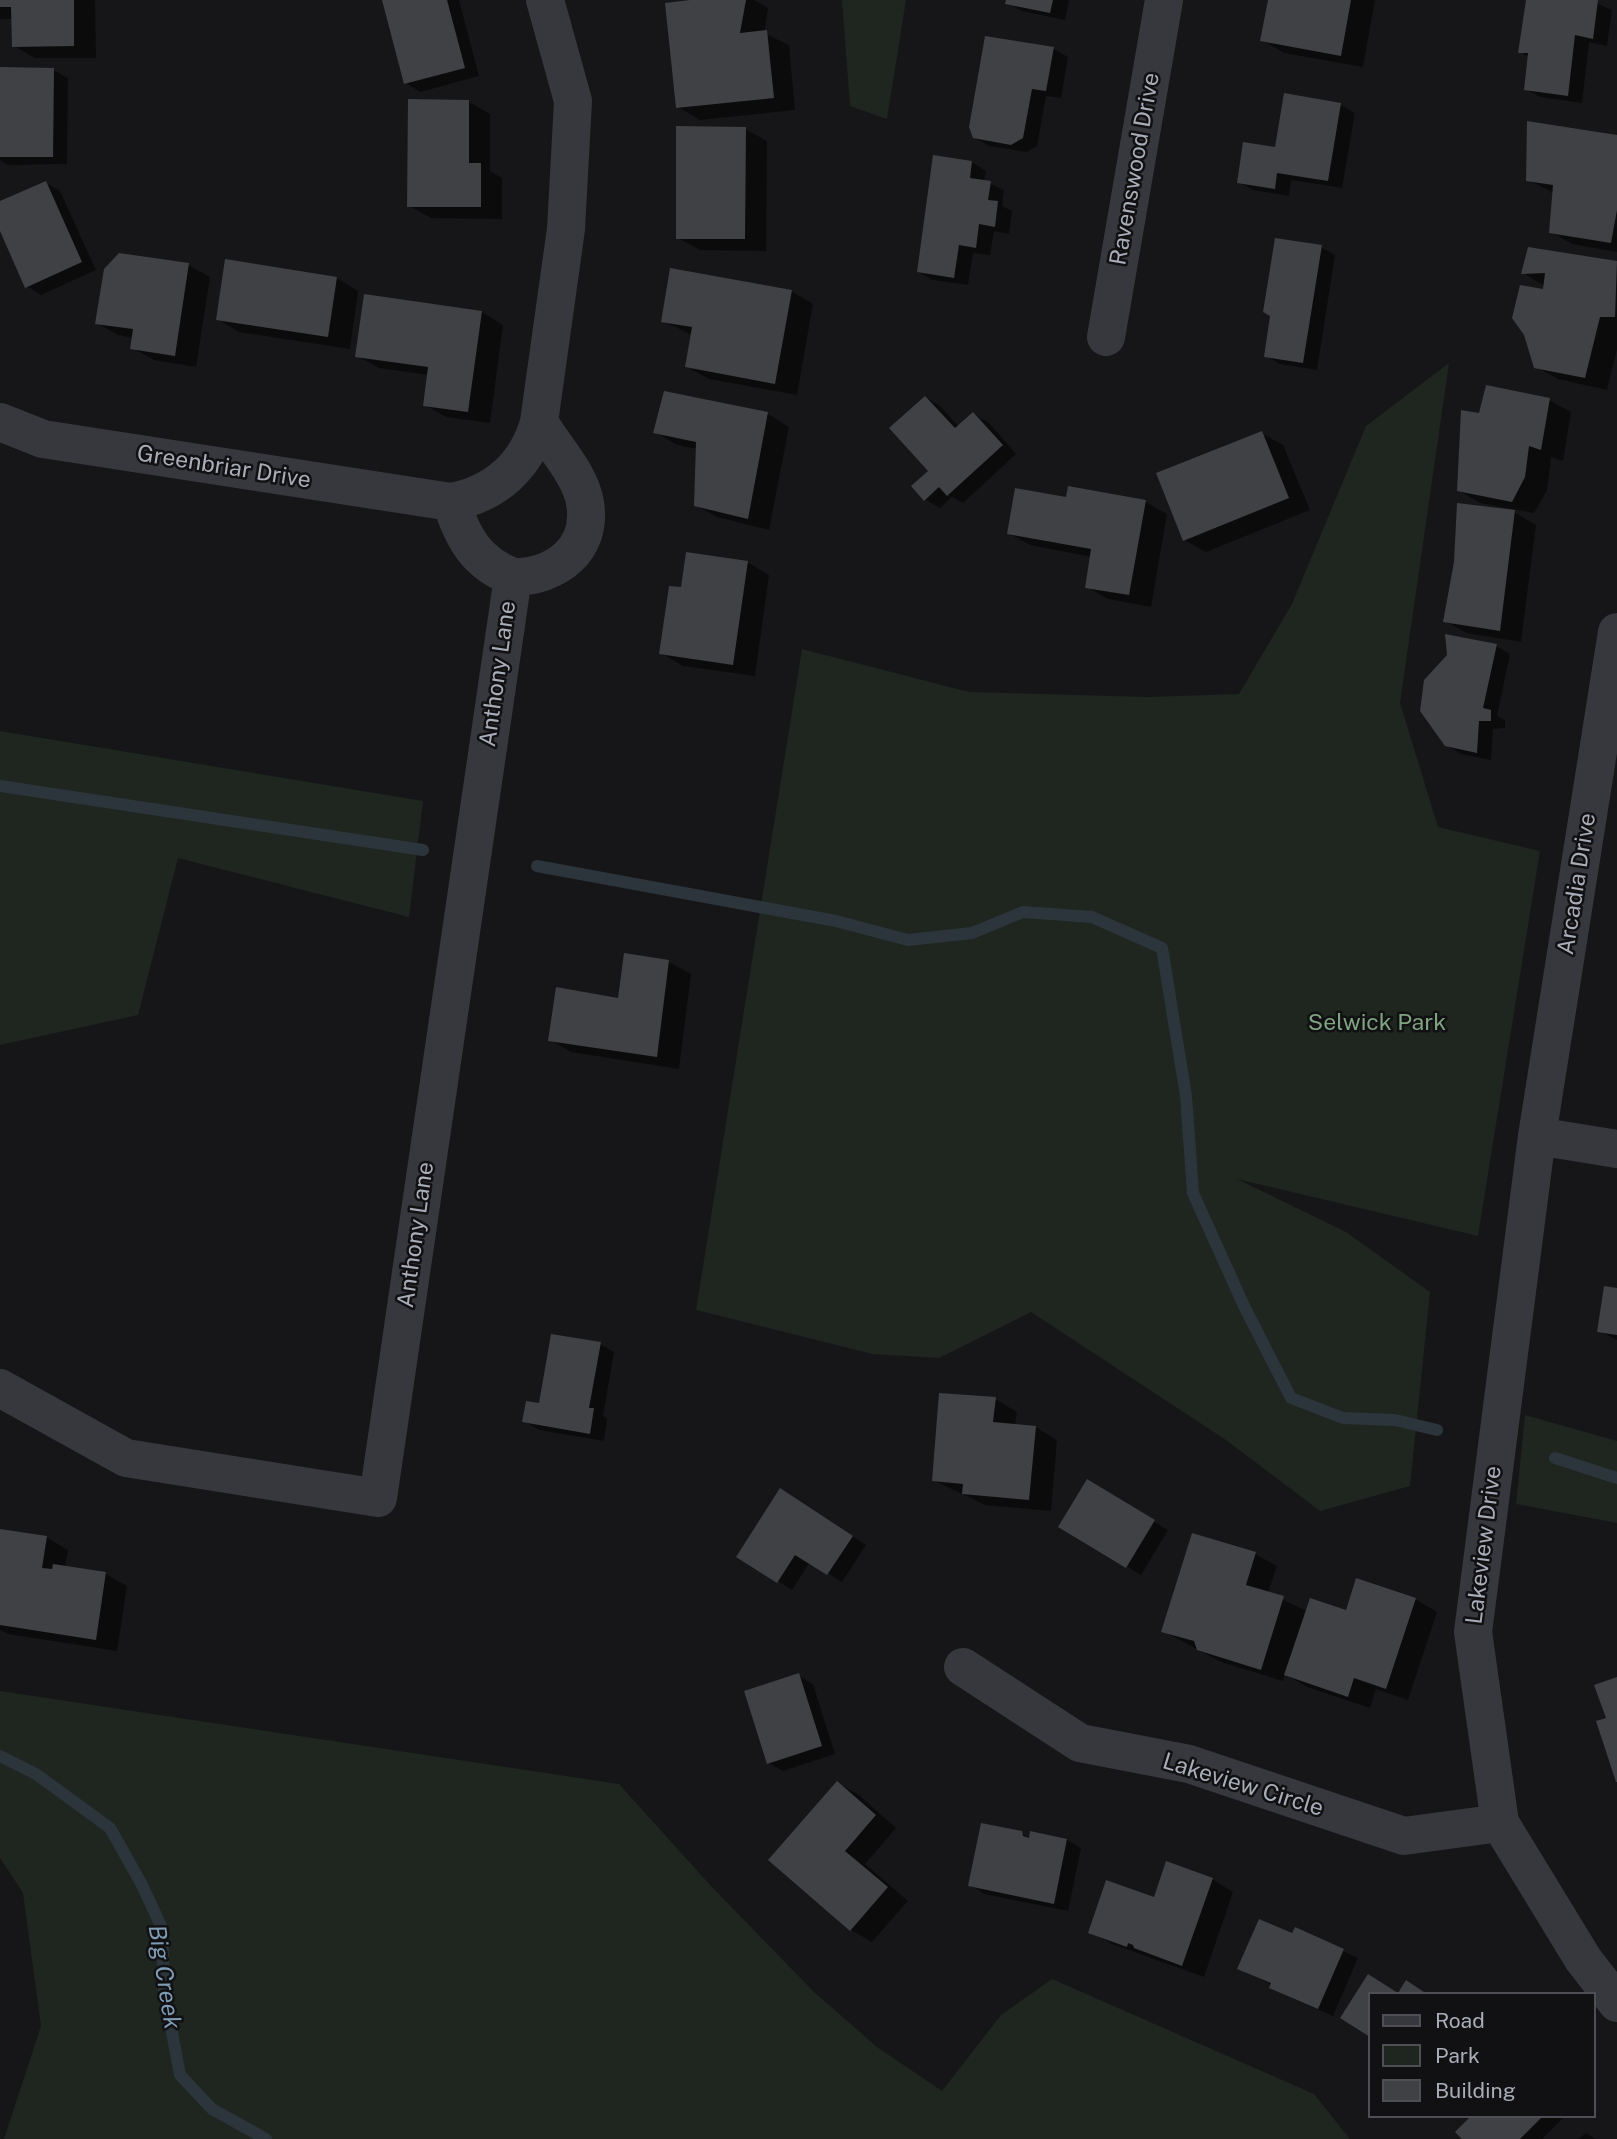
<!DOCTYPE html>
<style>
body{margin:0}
#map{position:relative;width:1617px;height:2139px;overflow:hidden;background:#161618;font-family:"Public Sans",sans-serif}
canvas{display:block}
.legend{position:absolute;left:1368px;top:1992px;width:228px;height:126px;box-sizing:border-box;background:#111113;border:2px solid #4d4f55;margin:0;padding:9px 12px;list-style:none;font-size:21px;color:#a8adb8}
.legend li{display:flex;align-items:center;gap:14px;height:35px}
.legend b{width:35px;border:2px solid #4d4f55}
</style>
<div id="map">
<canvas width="1617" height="2139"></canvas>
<ul class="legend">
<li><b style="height:9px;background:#37383d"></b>Road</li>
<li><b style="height:19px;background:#1e261f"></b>Park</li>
<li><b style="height:19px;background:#404145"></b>Building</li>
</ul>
</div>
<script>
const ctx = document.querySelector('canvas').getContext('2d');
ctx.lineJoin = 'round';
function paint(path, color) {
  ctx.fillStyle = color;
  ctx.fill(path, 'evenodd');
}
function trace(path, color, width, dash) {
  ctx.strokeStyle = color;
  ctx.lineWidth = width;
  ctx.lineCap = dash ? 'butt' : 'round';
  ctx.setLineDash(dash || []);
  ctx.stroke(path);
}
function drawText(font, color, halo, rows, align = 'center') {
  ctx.font = font + ' "Public Sans",sans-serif';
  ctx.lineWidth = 5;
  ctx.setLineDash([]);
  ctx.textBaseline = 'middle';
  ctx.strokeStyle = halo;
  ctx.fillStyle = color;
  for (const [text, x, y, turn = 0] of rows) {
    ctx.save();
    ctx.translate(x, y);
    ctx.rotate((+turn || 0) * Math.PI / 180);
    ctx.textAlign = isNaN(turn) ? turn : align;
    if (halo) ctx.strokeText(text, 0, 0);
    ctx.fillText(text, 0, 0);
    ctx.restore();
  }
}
paint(new Path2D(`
 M842,0H906L887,119L850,106Z
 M1449,363L1400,703L1438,827L1540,851L1478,1236L1237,1179L1346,1232L1430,1292L1410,1486L1320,1511L1226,1440L1031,1312L939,1358L872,1354L696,1310L802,649L969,692L1148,697L1239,694L1292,604L1366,426Z
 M0,731L423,801L409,917L178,858L138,1015L0,1045Z
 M1525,1415L1617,1441V1523L1516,1504Z
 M0,1691L619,1784L711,1886L814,1992L877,2047L942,2091L1001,2015L1052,1979L1314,2094L1350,2139H4L41,2026L23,1893L0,1858Z`), '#1e261f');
paint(new Path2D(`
 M0,0H95L96,58H35L14,46L13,19H0Z
 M384,0H459L479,76L420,92L406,83Z
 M707,0H754L768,8L764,33L789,45L795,110L700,120L678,107Z
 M1008,0H1069L1065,20L1022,11L1007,3Z
 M1270,0H1375L1363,67L1284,53L1262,40Z
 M1528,0H1589L1612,10L1607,46L1589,42L1582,103L1540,97L1526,89L1530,58L1520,52Z
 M986,38L1054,49L1068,57L1061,98L1046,96L1037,146L1027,152L989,146L974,137Z
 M0,69L53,70L68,78L67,164L8,165L0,160Z
 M1286,95L1341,105L1355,113L1342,188L1291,180L1289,196L1253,190L1239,182L1277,149Z
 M469,102L490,114V171L502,178V219L431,218L409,206Z
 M745,129L767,141L766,251L700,250L678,238Z
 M1617,137V252L1572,244L1551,232L1554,193L1528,180Z
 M972,162L986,171L984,181L1004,190L1002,206L1012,211L1009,234L994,231L990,255L973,253L968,285L933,280L918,272Z
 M46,183L60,191L96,270L41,295L27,286L0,226V203Z
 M1321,247L1335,255L1317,370L1280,364L1266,356Z
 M1529,249L1617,263V349L1607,390L1558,379L1536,367L1545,286L1523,273Z
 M188,265L210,277L196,367L154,360L132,348L134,338L118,335L97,323Z
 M337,278L358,291L350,349L239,332L217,319Z
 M791,291L813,304L797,395L709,379L687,367L692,335L663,321Z
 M482,312L503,325L490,423L446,417L425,405L429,375L379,368L357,356Z
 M666,393L768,414L789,427L769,530L717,517L695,505L698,449L677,445L655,432Z
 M926,398L940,406L959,427L973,414L988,422L1016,454L963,503L952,497L940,508L925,499L931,471Z
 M1549,400L1571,412L1563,461L1551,457L1547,490L1534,513L1480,503L1458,490L1480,415Z
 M1261,433L1283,445L1310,510L1206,552L1184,540Z
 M1068,499L1146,502L1167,514L1151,607L1108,599L1087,587L1092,557L1030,545L1008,533Z
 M1514,512L1536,525L1521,642L1467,633L1445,621Z
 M747,562L769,575L755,676L683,666L661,653Z
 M1496,646L1510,654L1497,716L1505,720V728L1493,729L1491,760L1461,754L1446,745Z
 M626,955L669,962L691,974L679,1069L571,1052L550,1040L619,1000Z
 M1617,1289V1340L1599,1331Z
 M600,1344L614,1352L603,1416L607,1418L604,1441L539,1430L524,1421Z
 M995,1399L1017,1412L1015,1426L1035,1427L1057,1440L1051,1511L985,1505L933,1480Z
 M1088,1482L1168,1530L1141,1575L1061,1527Z
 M795,1499L866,1545L842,1582L810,1562L792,1590L738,1556Z
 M0,1531L46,1537L68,1550L65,1567L106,1574L127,1586L117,1651L8,1634L0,1630Z
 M1255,1554L1277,1566L1268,1593L1307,1611L1347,1612L1415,1599L1437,1612L1408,1700L1376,1689L1370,1708L1307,1687L1285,1674L1283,1681L1221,1662L1163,1631Z
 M798,1675L813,1684L835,1754L783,1771L768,1763Z
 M837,1783L859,1795L896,1828L865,1864L908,1901L872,1942L851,1930Z
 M1021,1833L1030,1838L1031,1833L1067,1840L1081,1848L1068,1911L984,1894L970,1885Z
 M1212,1879L1233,1892L1204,1977L1112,1944L1090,1932L1155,1899Z
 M1295,1929L1358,1958L1333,2016L1285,1995L1271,1987L1272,1985L1239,1968L1293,1935Z
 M1474,2116H1565L1542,2139H1464Z
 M1586,2133L1595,2139H1578Z`), '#0007');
trace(new Path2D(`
 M0,786L423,850
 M537,866L836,921L908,940L972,933L1023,912L1092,917L1162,948L1186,1096L1193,1193L1244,1306L1291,1398L1343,1418L1395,1420L1437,1430
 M1555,1458L1617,1478
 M0,1756L36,1774L110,1828L141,1883L162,1928L164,1990L180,2075L212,2109L266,2139`), '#2c353c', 12);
paint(new Path2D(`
 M0,0H74V46L12,47L11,7H0Z
 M382,0H447L465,68L404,84Z
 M690,0H746L740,33L767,30L774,98L676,108L665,3Z
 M1006,0H1053L1050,13L1005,4Z
 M1268,0H1351L1341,56L1260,41Z
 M1526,0H1598L1593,39L1575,35L1568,96L1524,90L1528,53H1518Z
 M985,36L1054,47L1046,91L1032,89L1023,138L1011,145L973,138L969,127Z
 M0,67L54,68L53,157H0Z
 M1284,93L1341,103L1328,181L1277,173L1275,189L1237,183L1243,142L1275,147Z
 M408,99L469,100V163H481V207H407Z
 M1527,121L1617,135V210L1611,243L1549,233L1553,185L1526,181Z
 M676,126L746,127L745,239H676Z
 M933,155L972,161L970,178L991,181L988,200L998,201L995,227L979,224L976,248L959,245L954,278L917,272Z
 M46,181L82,262L25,288L0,231V201Z
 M1275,238L1322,245L1303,363L1264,357L1270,316L1263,312Z
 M1528,247L1617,261L1615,317H1600L1585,378L1534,368L1524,335L1512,318L1520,285L1543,289L1545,273L1521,274Z
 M119,253L189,263L175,356L130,349L133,329L95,324L104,269Z
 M225,259L337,277L328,337L216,320Z
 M670,268L792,290L775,384L685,367L692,327L661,322Z
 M364,294L482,311L468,412L423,406L428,367L355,357Z
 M1486,385L1550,398L1541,450L1529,446L1525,477L1512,502L1457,491L1461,410L1479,413Z
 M664,391L768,412L748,519L694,506L696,442L653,433Z
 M925,396L955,428L973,412L1003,445L947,496L939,487L924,501L911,486L928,471L889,428Z
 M1262,431L1289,498L1183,541L1156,473Z
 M1068,486L1146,500L1129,595L1085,588L1091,549L1007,534L1015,488L1066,497Z
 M1457,503L1515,510L1500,631L1443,622L1454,562Z
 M686,552L748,561L733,665L659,654L669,586L681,587Z
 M1445,634L1497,644L1483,708L1491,710V721H1479L1477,753L1445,746L1420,711L1424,680L1447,655Z
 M624,953L669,960L657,1057L548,1041L556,987L618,998Z
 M1604,1286L1617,1288V1335L1597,1332Z
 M551,1334L601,1342L589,1408H594L590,1434L522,1422L526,1401L539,1403Z
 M939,1393L996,1397L993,1422L1036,1426L1029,1500L962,1494L963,1484L932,1481Z
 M1087,1479L1155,1520L1126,1568L1058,1527Z
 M780,1488L853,1536L827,1575L795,1555L777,1583L736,1557Z
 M0,1529L47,1536L42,1568L52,1569L53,1564L106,1572L96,1640L0,1625Z
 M1192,1533L1256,1552L1246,1585L1284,1596L1261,1670L1197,1650L1194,1641L1161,1632Z
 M1356,1578L1416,1598L1386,1689L1354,1678L1348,1697L1284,1675L1310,1598L1346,1610Z
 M799,1673L822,1746L767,1764L744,1691Z
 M1617,1677V1782H1616L1596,1721L1606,1718L1594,1685Z
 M837,1781L876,1815L845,1851L888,1887L850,1931L768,1860Z
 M981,1823L1022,1831L1023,1836L1029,1838L1030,1831L1067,1839L1054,1904L968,1886Z
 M1166,1861L1213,1878L1182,1966L1134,1948L1133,1945L1128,1943L1127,1947L1088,1933L1106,1880L1154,1897Z
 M1259,1919L1292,1933L1295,1927L1344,1949L1318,2009L1269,1988L1271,1983L1237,1969Z
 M1368,1974L1398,1993L1406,1980L1427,1994H1370V2037L1340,2018Z
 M1471,2116H1543L1520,2139H1462L1455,2132Z`), '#404145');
trace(new Path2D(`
 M1106,337L1164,0
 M0,422L43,439L451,502C496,494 527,465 539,422L566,229L573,101L545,0
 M451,502C463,538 476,563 513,577
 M1617,632L1537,1136L1473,1632L1500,1823L1583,1959L1617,2003
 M1537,1136L1617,1149
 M0,1388L126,1458L378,1498L513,577C555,577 593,550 585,503C581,475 553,446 539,422
 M963,1667L1080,1743L1189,1764L1404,1836L1500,1823`), '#37383d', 38);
drawText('23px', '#a8adb8', '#111113', [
 ["Ravenswood Drive",1135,169,-80],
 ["Greenbriar Drive",224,467,9],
 ["Anthony Lane",498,674,-82],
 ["Arcadia Drive",1577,884,-81],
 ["Anthony Lane",416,1235,-82],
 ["Lakeview Drive",1484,1545,-83],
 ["Lakeview Circle",1243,1785,17]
]);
drawText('23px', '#7fa381', '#111113', [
 ["Selwick Park",1377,1023]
]);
drawText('italic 24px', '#7f9bb3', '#111113', [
 ["Big Creek",164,1977,81]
]);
</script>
